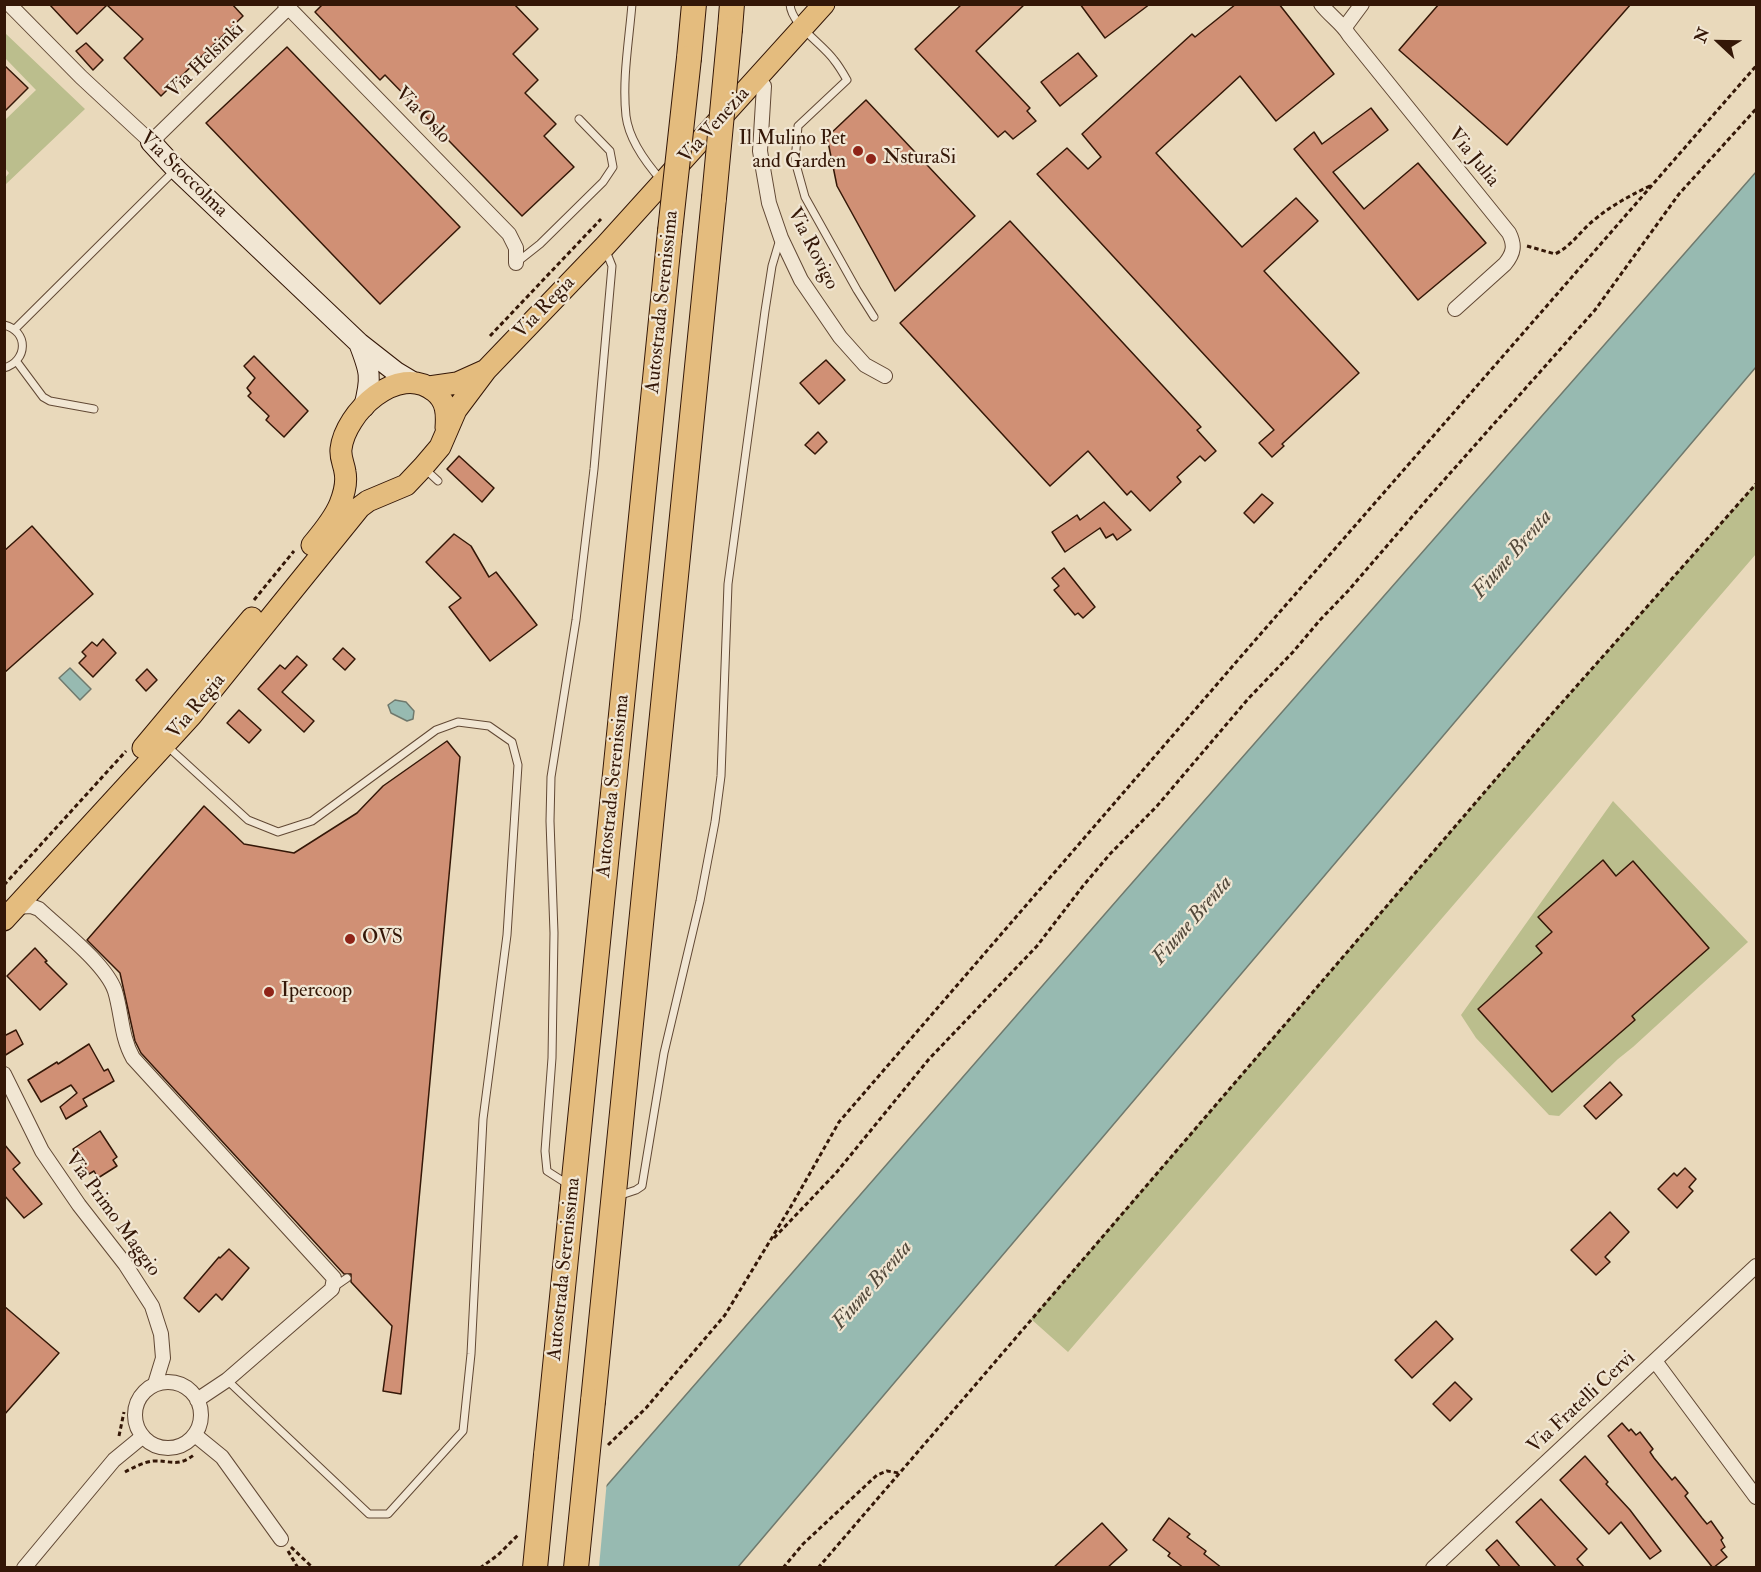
<!DOCTYPE html>
<style>
body{margin:0}
#map{position:relative;width:1761px;height:1572px;overflow:hidden;background:#e9d9bb;font-family:"IM FELL Double Pica",serif}
canvas{display:block}
.frame{position:absolute;inset:0;border:6px solid #341707;pointer-events:none}
.north{position:absolute;left:1689px;top:12px;width:60px;height:60px;-webkit-text-stroke:4px #f1e6d3;paint-order:stroke;rotate:292deg;font-size:16px;font-weight:700;line-height:24px;text-align:center;color:#341707}
.north::after{content:'';display:block;margin:auto;width:21px;height:27px;background:#341707;clip-path:polygon(50% 0,100% 100%,50% 72%,0 100%)}
</style>
<div id="map">
<canvas width="1761" height="1572"></canvas>
<div class="frame"></div>
<div class="north">N</div>
</div>
<script>
const ctx = document.querySelector('canvas').getContext('2d');
ctx.lineJoin = 'round';
function paint(path, color) {
  ctx.fillStyle = color;
  ctx.fill(path, 'evenodd');
}
function trace(path, color, width, dash) {
  ctx.strokeStyle = color;
  ctx.lineWidth = width;
  ctx.lineCap = dash ? 'butt' : 'round';
  ctx.setLineDash(dash || []);
  ctx.stroke(path);
}
function drawText(font, color, halo, rows, align = 'center') {
  ctx.font = font + ' "IM FELL Double Pica",serif';
  ctx.lineWidth = 4.5;
  ctx.setLineDash([]);
  ctx.textBaseline = 'middle';
  ctx.strokeStyle = halo;
  ctx.fillStyle = color;
  for (const [text, x, y, turn = 0] of rows) {
    ctx.save();
    ctx.translate(x, y);
    ctx.rotate((+turn || 0) * Math.PI / 180);
    ctx.textAlign = isNaN(turn) ? turn : align;
    if (halo) ctx.strokeText(text, 0, 0);
    ctx.fillText(text, 0, 0);
    ctx.restore();
  }
}
paint(new Path2D(`
 M5,33L85,109L5,185V178L9,173L5,168V120L36,90L5,58Z
 M1756,484V554L1068,1352L1031,1319L1550,716Z
 M1613,801L1748,942L1633,1047L1618,1059L1559,1116L1549,1115L1476,1038L1461,1015Z`), '#bbbe8d');
const water = new Path2D(`
 M1756,172V367L738,1567L535,1568L1125,891Z
 M70,668L91,689L80,700L59,678Z
 M395,700L406,702L414,711L413,719L407,721L391,713L388,705Z`);
paint(water, '#97bab1');
trace(water, '#6f796d', 1.5);
paint(new Path2D(`
 M607,1480L599,1567H532L533,1566Z`), '#e9d9bb');
const building = new Path2D(`
 M49,4H232L243,16L161,96L124,58L143,39L107,5L77,34Z
 M323,4H514L538,29L513,54L538,80L525,93L556,124L544,136L574,167L522,216L385,75L380,80L315,12Z
 M962,4H1025L976,51L1030,108L1027,111L1036,121L1013,139L1005,131L998,137L915,49Z
 M1080,4H1150L1105,38Z
 M1236,4H1279L1334,74L1276,121L1240,76L1156,153L1242,247L1296,198L1318,221L1264,271L1359,373L1282,444L1284,446L1272,457L1259,443L1274,430L1037,174L1067,148L1088,169L1101,157L1082,134L1192,34L1195,37Z
 M1439,4H1631L1507,145L1399,50Z
 M86,43L103,60L93,70L76,51Z
 M287,47L460,227L380,304L206,123Z
 M1078,53L1097,76L1060,106L1041,82Z
 M4,65L28,88L4,112Z
 M866,100L975,216L895,291L837,186L827,137Z
 M1371,108L1388,130L1333,172L1364,209L1418,163L1486,243L1418,300L1294,149L1314,132L1322,144Z
 M1010,221L1201,427L1197,430L1216,451L1205,461L1200,456L1177,477L1181,482L1150,511L1131,491L1127,495L1088,451L1050,486L900,323Z
 M254,356L308,411L284,437L266,420L269,416L248,396L251,393L247,388L255,378L244,366Z
 M826,360L845,380L819,404L800,383Z
 M818,432L827,442L815,454L805,445Z
 M459,456L494,488L482,502L447,469Z
 M1262,494L1273,503L1254,523L1244,513Z
 M1104,502L1131,530L1117,540L1113,534L1106,538L1100,528L1065,552L1052,532L1077,515L1080,520Z
 M32,526L93,594L4,673V551Z
 M454,534L471,546L489,577L496,572L537,625L490,661L449,607L461,598L426,562Z
 M1064,568L1095,607L1083,618L1078,613L1075,615L1054,590L1059,586L1052,578Z
 M103,639L116,653L93,677L79,663L86,656L82,652L92,642L97,646Z
 M343,648L355,659L345,670L333,659Z
 M297,656L307,665L282,692L314,721L304,732L258,689L280,665L285,669Z
 M147,669L157,680L146,691L136,680Z
 M239,710L261,730L249,743L227,723Z
 M447,741L460,757L401,1394L383,1391L392,1326L351,1282V1274H344L141,1053L135,1041L120,973L87,940L204,806L244,844L294,853L357,813L383,786Z
 M1603,860L1616,876L1633,861L1709,948L1632,1016L1635,1020L1552,1092L1478,1009L1542,953L1536,946L1552,932L1538,917Z
 M35,948L47,961L45,962L67,984L40,1010L7,976Z
 M16,1030L23,1044L4,1056V1036Z
 M89,1044L104,1071L108,1069L114,1081L83,1099L87,1106L66,1119L60,1107L77,1093L71,1085L41,1102L28,1080L57,1062L58,1064Z
 M1610,1082L1622,1095L1596,1119L1584,1106Z
 M100,1131L117,1157L113,1160L117,1166L98,1178L94,1171L89,1174L73,1149Z
 M4,1144L20,1163L13,1169L42,1204L24,1218L4,1195Z
 M1685,1168L1696,1179L1689,1187L1693,1191L1677,1208L1658,1189L1674,1173L1677,1176Z
 M1610,1212L1629,1232L1605,1257L1610,1262L1596,1275L1571,1250Z
 M229,1249L249,1268L222,1300L216,1294L199,1312L184,1298L219,1257L220,1258Z
 M4,1306L59,1353L4,1415Z
 M1436,1321L1453,1339L1412,1378L1395,1360Z
 M1455,1382L1472,1399L1450,1421L1433,1404Z
 M1622,1423L1629,1431L1631,1429L1636,1435L1640,1432L1653,1449L1650,1452L1654,1458L1672,1480L1675,1477L1688,1493L1685,1496L1702,1518L1707,1524L1711,1521L1723,1538L1721,1540L1725,1547L1721,1550L1727,1557L1713,1568L1608,1436Z
 M1585,1456L1608,1482L1606,1484L1630,1510L1661,1551L1650,1559L1621,1522L1609,1534L1560,1480Z
 M1541,1499L1587,1549L1577,1559L1585,1568H1557L1516,1522Z
 M1169,1518L1190,1534L1187,1537L1206,1551L1204,1554L1222,1568H1184L1168,1556L1170,1553L1153,1540Z
 M1102,1523L1127,1550L1107,1568H1053Z
 M1497,1540L1521,1568H1501L1486,1550Z`);
paint(building, '#d09075');
trace(building, '#341707', 1.5);
const lane = new Path2D(`
 M632,4C629,41 622,79 626,116C629,140 646,163 662,181
 M790,4C791,25 823,44 834,60C839,66 843,73 847,80L798,126L795,161L805,197L857,290L874,317
 M516,263L540,244L603,182L613,167L610,151L579,119
 M4,325C29,331 28,361 4,368
 M15,329L174,171
 M17,362L43,397L50,401L94,409
 M425,469L438,481
 M167,746L248,820L278,832L312,821L436,730L458,722L489,726L512,742L518,765L507,935L483,1119L471,1354L463,1431L388,1514H369L227,1380
 M569,1185L547,1171L545,1151L552,1058L554,933L550,821L551,777L576,620L594,469L612,266L606,251
 M618,1196L636,1190L642,1186L664,1053L700,901L715,822L721,776L728,584L765,311L772,266L780,239
 M334,1287L347,1278`);
const street = new Path2D(`
 M9,4L81,77L151,142L288,8
 M285,4L509,234L516,248V263
 M1321,4C1330,16 1342,23 1349,35L1509,233C1515,245 1514,253 1505,264L1455,309
 M1345,27L1362,4
 M757,79L764,86L760,151L769,203L781,238L801,280L840,337L865,365L885,376
 M16,907L31,906L39,909C60,929 106,964 115,991C122,1014 121,1037 133,1058L334,1278L332,1289L227,1380L197,1400
 M4,1074L42,1151L79,1205L125,1264L152,1306L161,1334L163,1358L155,1384
 M1655,1361L1756,1497
 M135 1415a33 33 0 1 1 66 0a33 33 0 1 1-66 0Z
 M195,1435L222,1457L281,1539
 M24,1568L114,1460L142,1437
 M1433,1568L1756,1266`);
const secondary = new Path2D(`
 M151,142L176,169L359,343L396,372L411,381
 M359,343C370,371 372,377 364,407`);
const primary = new Path2D(`
 M429,387L457,383L486,370
 M312,545C322,533 334,519 340,504C344,494 347,482 345,472C344,464 340,458 341,449C345,413 398,362 434,391C447,401 447,414 446,428
 M143,748L252,618
 M4,920L191,716L360,507L368,501L406,485L423,467L440,447L456,410L486,370L605,246L824,4`);
const highway = new Path2D(`
 M730,29L732,4
 M689,58L694,4
 M593,1401L714,198
 M546,1455L670,231`);
trace(lane, '#614834', 9);
trace(street, '#614834', 16);
trace(secondary, '#341707', 22);
trace(primary, '#341707', 23);
trace(highway, '#341707', 26);
trace(new Path2D(`
 M1527,246L1555,254C1572,246 1580,231 1594,220C1612,205 1631,195 1652,185
 M490,336L601,219
 M254,600L294,551
 M4,885L126,751
 M774,1238L836,1173L929,1059L1037,946L1083,886L1110,854L1157,806L1248,699L1293,652L1320,620L1348,591L1429,497L1595,310L1679,194L1756,109
 M119,1436L124,1412
 M608,1445L646,1408L725,1315L793,1203L839,1122L1244,653L1756,66
 M125,1472C132,1468 144,1462 153,1461C170,1460 178,1468 195,1454
 M291,1547L313,1568
 M288,1551L298,1568
 M480,1568L498,1555L519,1534
 M783,1568L803,1544L877,1475L887,1471L899,1473
 M818,1568L1550,716L1756,484`), '#341707', 3, [4.5, 3]);
trace(lane, '#f1e6d3', 7);
trace(street, '#f1e6d3', 14);
trace(secondary, '#f1e6d3', 20);
trace(primary, '#e4bc7e', 21);
trace(highway, '#e4bc7e', 24);
const highwayBridge = new Path2D(`
 M714,198L730,29
 M670,231L689,58
 M535,1568L546,1455
 M576,1568L593,1401`);
trace(highwayBridge, '#341707', 26, []);
trace(highwayBridge, '#e4bc7e', 24);
for (const [x, y, r, color] of [
 [858,151,6,"#8f2418"],
 [871,159,6,"#8f2418"],
 [350,939,6,"#8f2418"],
 [269,992,6,"#8f2418"]
]) {
  const dot = new Path2D();
  dot.arc(x, y, r, 0, 2 * Math.PI);
  ctx.fillStyle = color;
  ctx.fill(dot);
  trace(dot, '#f1e6d3', 2);
}
drawText('20px', '#341707', '#f1e6d3', [
 ["Via Helsinki",206,61,-44],
 ["Via Oslo",422,116,46],
 ["Via Venezia",715,126,-48],
 ["Via Julia",1473,158,51],
 ["Via Stoccolma",183,175,44],
 ["Via Rovigo",812,249,63],
 ["Autostrada Serenissima",663,302,-84],
 ["Via Regia",545,308,-46],
 ["Via Regia",197,707,-50],
 ["Autostrada Serenissima",614,786,-84],
 ["Via Primo Maggio",112,1215,54],
 ["Autostrada Serenissima",565,1269,-84],
 ["Via Fratelli Cervi",1582,1403,-43]
]);
drawText('20px', '#341707', '#f1e6d3', [
 ["Il Mulino Pet",846,140,"right"],
 ["and Garden",846,163,"right"],
 ["NsturaSi",883,159],
 ["OVS",362,939],
 ["Ipercoop",281,992]
], 'left');
drawText('italic 21px', '#52483a', '#f1e6d3', [
 ["Fiume Brenta",1513,555,-49],
 ["Fiume Brenta",1193,921,-49],
 ["Fiume Brenta",873,1286,-49]
]);
</script>
